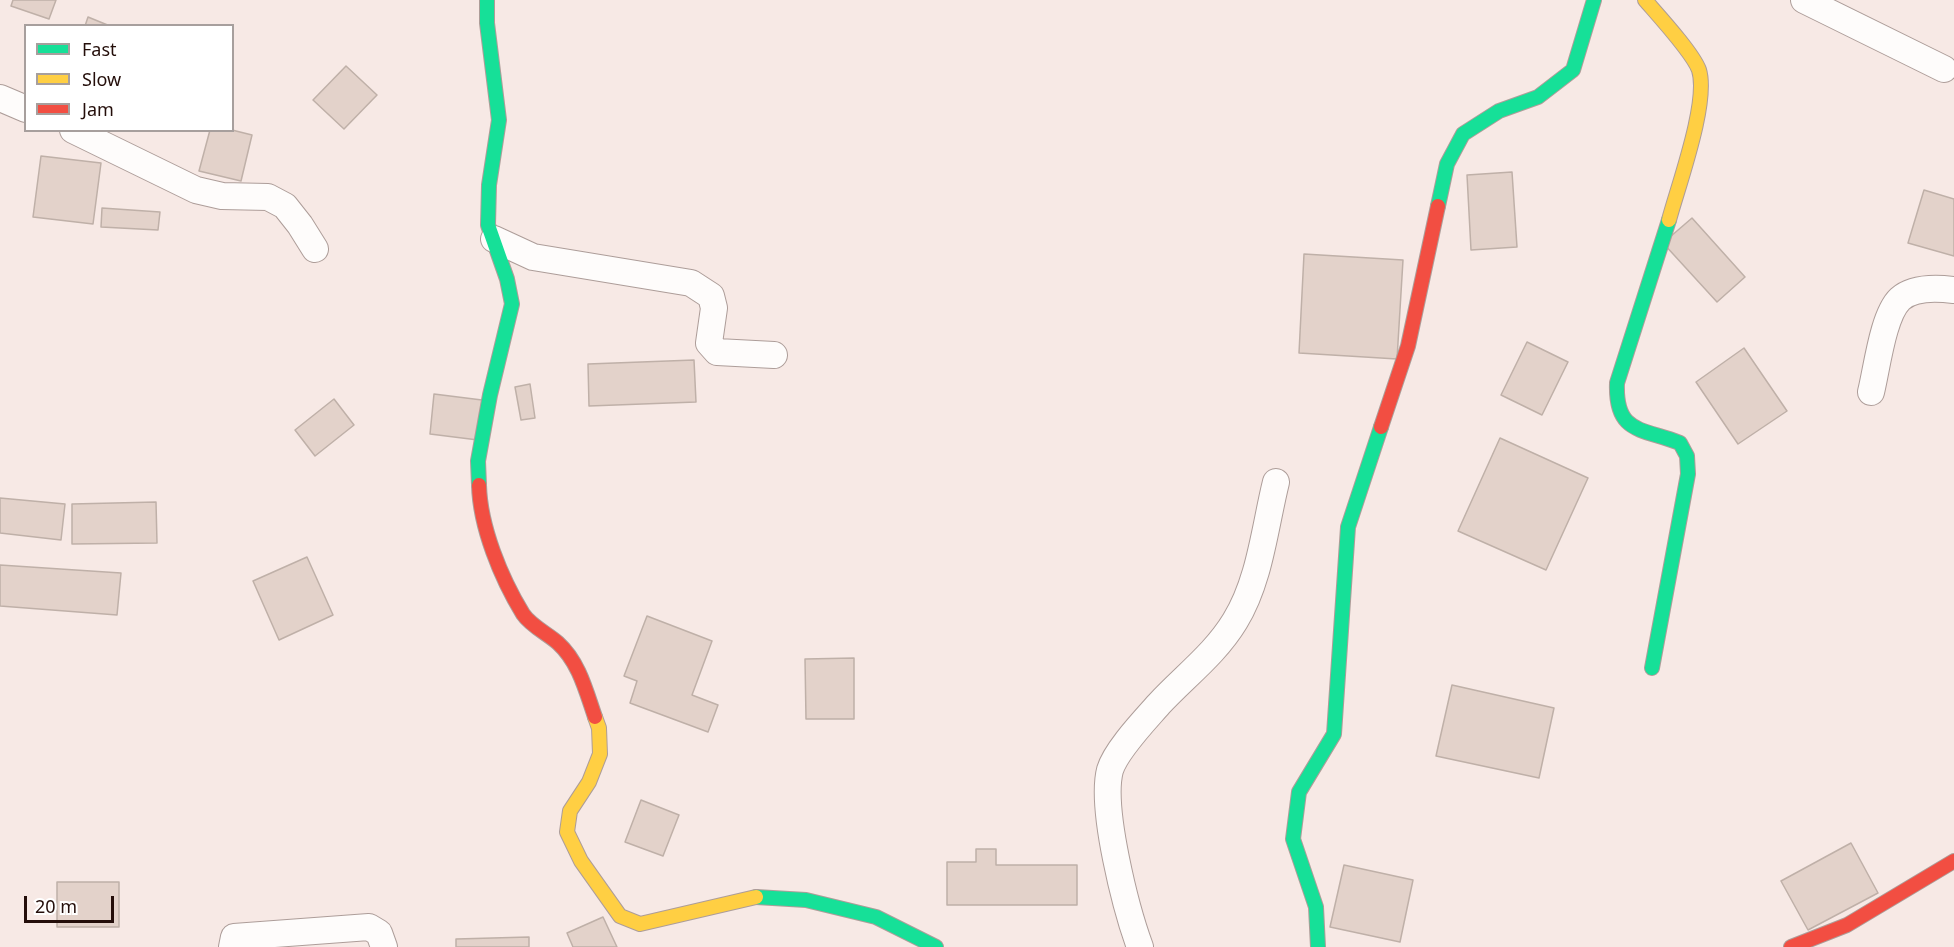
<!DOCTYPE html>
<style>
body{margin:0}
#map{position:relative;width:1954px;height:947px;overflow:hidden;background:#f7e9e5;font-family:"Noto Sans",sans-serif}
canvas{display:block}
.legend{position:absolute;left:24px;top:24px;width:210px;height:108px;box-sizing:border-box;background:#fff;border:2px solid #a79f9d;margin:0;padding:8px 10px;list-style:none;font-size:18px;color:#240e0a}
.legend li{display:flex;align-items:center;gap:12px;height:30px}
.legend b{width:30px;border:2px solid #a79f9d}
.scale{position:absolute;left:24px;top:896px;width:90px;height:27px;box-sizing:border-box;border:3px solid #240e0a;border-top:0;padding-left:8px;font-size:18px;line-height:21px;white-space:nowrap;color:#240e0a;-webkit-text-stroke:4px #fff;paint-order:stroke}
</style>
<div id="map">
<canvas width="1954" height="947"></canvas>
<ul class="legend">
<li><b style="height:8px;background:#16e098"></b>Fast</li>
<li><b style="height:8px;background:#ffcf43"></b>Slow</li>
<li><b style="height:8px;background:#f24e42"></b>Jam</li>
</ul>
<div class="scale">20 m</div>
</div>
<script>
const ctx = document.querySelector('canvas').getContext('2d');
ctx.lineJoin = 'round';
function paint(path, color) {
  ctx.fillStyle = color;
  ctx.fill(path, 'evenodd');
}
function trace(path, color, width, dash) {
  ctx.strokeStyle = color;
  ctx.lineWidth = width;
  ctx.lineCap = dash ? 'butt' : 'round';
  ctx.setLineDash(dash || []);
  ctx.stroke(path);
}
const building = new Path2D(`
 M13,0H56L49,19L11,6Z
 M88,17L110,26H85Z
 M346,66L377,95L344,129L313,100Z
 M210,130H232L252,135L241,181L199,171Z
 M41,156L101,163L93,224L33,217Z
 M1512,172L1517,247L1471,250L1467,175Z
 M1924,190L1954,199V256L1908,243Z
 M102,208L160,212L158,230L101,227Z
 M1692,218L1745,277L1717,302L1663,243Z
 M1304,254L1403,260L1397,359L1299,353Z
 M1527,342L1568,362L1542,415L1501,395Z
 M1744,348L1787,411L1738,444L1696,382Z
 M694,360L696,402L589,406L588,364Z
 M530,384L535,418L521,420L515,387Z
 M434,394L482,400L478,440L430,434Z
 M334,399L354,425L315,456L295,430Z
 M1500,438L1588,478L1546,570L1458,531Z
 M0,498L65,504L61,540L0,533Z
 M156,502L157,543L72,544V504Z
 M307,557L333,615L279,640L253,581Z
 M0,565L121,573L117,615L0,606Z
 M647,616L712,641L692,695L718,705L708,732L630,703L637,681L624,676Z
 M854,658V719H806L805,659Z
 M1452,685L1554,708L1539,778L1436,756Z
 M641,800L679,815L663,856L625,842Z
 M1851,843L1878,893L1808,930L1781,881Z
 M976,849H996V865H1077V905H947V862H976Z
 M1344,865L1413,880L1400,942L1330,927Z
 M57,882H119V927H57Z
 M603,917L617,947H573L567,933Z
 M529,937V947H456V939Z`);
paint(building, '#e3d2ca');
trace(building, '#bfb0a8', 1.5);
const street = new Path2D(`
 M1804,0L1944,69
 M0,98L26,109
 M73,130L196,190L222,196L268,197L285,206L300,225L315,249
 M494,239L533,257L691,283L711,296L714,308L709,343L717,352L774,355
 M1871,392C1877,368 1883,315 1900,299C1913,287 1938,288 1954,290
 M232,947L234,937L369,927L379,933L384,947
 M1140,947C1126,909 1100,808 1110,770C1116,750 1145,720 1159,704C1185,676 1215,654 1235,621C1260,581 1265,526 1276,482`);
const fast = new Path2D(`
 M1438,206L1447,164L1463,134L1499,111L1538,97L1573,70L1594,0
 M479,485L478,461L490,395L512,304L507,279L488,225L489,185L499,120L487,23V0
 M1652,668L1688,474L1687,456L1680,443C1642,428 1615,434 1617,383L1669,220
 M756,897L806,900L876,917L936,947
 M1318,947L1316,907L1293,839L1299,792L1334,734L1348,527L1381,427`);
const slow = new Path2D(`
 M1645,0C1658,15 1693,53 1699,70C1709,102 1678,186 1669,220
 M595,717L599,728L600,754L589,782L570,811L567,832L581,861L620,916L640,924L756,897`);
const jam = new Path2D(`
 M1381,427L1408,346L1438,206
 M479,485C480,527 501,578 523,614C531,626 548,634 558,643C579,662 586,691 595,717
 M1791,947L1847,925L1954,861`);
trace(street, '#ad9d99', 28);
trace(fast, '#ad9d99', 16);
trace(slow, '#ad9d99', 16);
trace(jam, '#ad9d99', 16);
trace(street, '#fefcfb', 26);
trace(fast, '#16e098', 14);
trace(slow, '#ffcf43', 14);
trace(jam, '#f24e42', 14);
</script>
